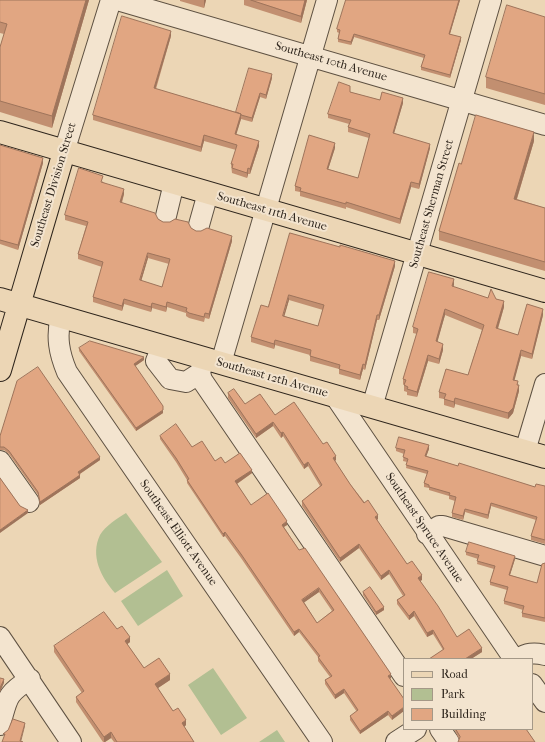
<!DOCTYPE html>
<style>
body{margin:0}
#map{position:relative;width:545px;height:742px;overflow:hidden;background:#ecd6b5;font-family:"IM FELL French Canon",serif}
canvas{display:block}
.legend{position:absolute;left:403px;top:658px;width:130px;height:72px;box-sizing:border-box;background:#f3e4cf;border:1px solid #a49887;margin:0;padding:5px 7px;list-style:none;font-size:12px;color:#2e251c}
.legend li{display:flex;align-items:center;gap:8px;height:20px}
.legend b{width:20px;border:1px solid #a49887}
</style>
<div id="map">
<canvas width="545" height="742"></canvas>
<ul class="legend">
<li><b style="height:5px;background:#ecd6b5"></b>Road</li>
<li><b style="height:11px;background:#b2bf92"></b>Park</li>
<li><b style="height:11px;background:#e1a682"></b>Building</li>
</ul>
</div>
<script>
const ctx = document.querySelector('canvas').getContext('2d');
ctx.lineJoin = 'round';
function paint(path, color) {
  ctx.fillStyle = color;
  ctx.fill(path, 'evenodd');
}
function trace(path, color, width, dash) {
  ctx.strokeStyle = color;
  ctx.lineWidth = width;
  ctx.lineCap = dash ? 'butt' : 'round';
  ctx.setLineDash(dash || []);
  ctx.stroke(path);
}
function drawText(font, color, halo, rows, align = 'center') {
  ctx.font = font + ' "IM FELL French Canon",serif';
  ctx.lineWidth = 4;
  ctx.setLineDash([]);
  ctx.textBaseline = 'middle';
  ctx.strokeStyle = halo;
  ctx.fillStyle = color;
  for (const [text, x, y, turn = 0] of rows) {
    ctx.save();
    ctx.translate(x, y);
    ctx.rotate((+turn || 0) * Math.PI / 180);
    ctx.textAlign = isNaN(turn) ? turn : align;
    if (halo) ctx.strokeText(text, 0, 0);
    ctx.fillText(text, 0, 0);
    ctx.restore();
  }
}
paint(new Path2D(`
 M126,513L162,562L115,593C101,577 90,556 100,535C105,526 118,518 126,513Z
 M167,570L183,596L138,626L121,601Z
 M213,668L247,718L221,735L188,685Z
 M277,730L285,742H259Z`), '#b2bf92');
const minor = new Path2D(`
 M117,0L545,125
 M64,152L111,0
 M166,216L174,183
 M199,225L208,193
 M61,316C56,337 59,353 67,372L322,742
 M162,346L156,361L170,379L186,382L200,373
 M204,358L200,373L202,380L404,676
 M221,363L327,0
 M335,396L514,659
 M372,407L491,0
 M525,451L545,384
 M0,461L29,502
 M427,534L439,526H443L545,556
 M0,637L71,742
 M517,659C527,653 534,652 545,655
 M532,684L545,702
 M0,725C8,698 5,695 30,679
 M440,729L449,742
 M396,742L416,729`);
const major = new Path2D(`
 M0,132L545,291
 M0,299L545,457
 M0,370L64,152`);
trace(minor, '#5e5142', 22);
trace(major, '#2e251c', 24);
trace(minor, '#f3e4cf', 20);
trace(major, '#ecd6b5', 22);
paint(new Path2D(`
 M0,0H89L52,128L0,112V47L4,34L0,33Z
 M180,0H206L204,8L180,1Z
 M244,0H307L301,23L244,5Z
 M346,0H460L450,34L461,40L450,78L421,70V67L424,58L354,37L351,45L338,42V39L339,33L337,32V29Z
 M545,17V105L486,88V77Z
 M171,36L156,89L236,112L272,78L266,99L260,97L252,122L241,119L236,134L259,146L250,174H248L247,178L232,173L231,164L236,150L204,141L201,152L93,120V115Z
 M350,92L380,100L403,103L394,133L430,148L419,189L411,187L400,224L346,207V209L300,196V192L295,191V186L335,148L328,169L358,178L369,138L348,132V127L349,124L328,118V114Z
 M534,141L517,199L545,208V271L439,240V231L461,164Z
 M0,145L43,163L18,250L0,244Z
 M103,181V182L124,194L122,203L158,219L163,222L191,228L196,231L232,241L209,319L205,318L204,322L189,318L186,316V313L167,307L166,312L152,308L151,312L124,304L122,311L93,302V297L102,267L78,259V254L86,226L65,220V215ZM148,258L169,264L162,287L141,281Z
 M290,233L395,266L379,320H377L365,370L363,369L360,380L339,374V369L310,361V355L275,345L274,349L251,342V337L268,307ZM289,300L323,310L318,326L284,316Z
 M454,285L453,287L488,298L496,299L504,307L498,329L518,335L543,315L532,359L521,356L514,380L518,385L519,391L513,413L508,419L455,404L454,408L444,405V399L439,398V392L468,375L482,330L445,315L437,342L443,350L439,364L428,361L417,397L407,395V392L404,391V385L403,384V379L417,334L413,333V327Z
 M79,348L144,360L135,366L163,413L136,431L79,351Z
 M228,393L245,404L275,415L323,444L336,460L335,461L350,484L378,519L377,520L407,564L422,580L420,581L457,637L482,652L471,659H429L443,650L433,634L427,637L414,616L409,620L397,604V600L403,596L389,574L381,580L359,548L340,562L302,506V501L320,486L308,466L304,469L283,436L281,438L273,426L256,438L228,398Z
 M0,436L100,460L80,474V478L40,505L38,495L9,454L4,450H0Z
 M160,436L192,447L215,461L225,463L252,473L237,484L251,505L287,525L284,527L299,550L391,678L390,679L404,699L392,720L388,715L360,734L350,720V716L357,712L344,693L335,699L325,684V680L330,677L318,661V657L299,632L294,636L241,558L225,536L223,537L187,483V480L176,462L160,439ZM319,592L332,611L317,623L304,602Z
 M396,448L429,449L426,456L458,466L535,487L545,486V544L531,540V536L536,520L491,506L488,519L465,512L463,520L452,517V513L455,501L449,499V496L429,490V488L424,487V483L427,474L406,468L407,462L403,461L404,454L396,451Z
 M466,552L515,559L510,575L537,583L545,563V622L522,617V613L523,610L504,604V601L507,590L490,585V582L494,569L477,564L478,559L466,555Z
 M363,592L384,610L376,615L363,595Z
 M117,629L130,642L127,644L144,668L170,680L158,688L173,711L186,725L184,727L194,742H114L111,738L105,742H103L76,702V697L82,693L54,652V646Z
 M455,729H526L535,742L459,739L455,731Z`), '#c28f70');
paint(new Path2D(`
 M86,0H89L52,128V116Z
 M204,0H206L204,8Z
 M305,0H307L301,23V16Z
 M459,0H460L449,37V34Z
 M171,31V36L154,93V88Z
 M354,34V37L351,45V42Z
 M461,37V40L450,78V75Z
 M272,74V78L266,99V95Z
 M260,93V97L252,122V118Z
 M403,98V103L393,137V133Z
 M241,114V119L235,139V134Z
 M534,132V141L514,208V199Z
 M204,135V141L201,152V147Z
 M259,141V146L250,174V169Z
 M335,143V148L327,173V169Z
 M430,144V148L419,189V184Z
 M43,158V163L18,250V245Z
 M248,168V174L247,178V173Z
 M411,182V187L400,224V219Z
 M124,189V194L120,207V202Z
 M232,236V241L209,319V314Z
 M148,253V258L140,285V280Z
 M395,261V266L379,320V315Z
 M454,279V285L452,292V286Z
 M289,295V300L283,321V316Z
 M124,299V304L122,311V306Z
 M504,301V307L496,334V328Z
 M167,302V307L166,312V307Z
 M152,303V308L151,312V307Z
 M445,309V315L436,347V341Z
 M543,309V315L532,359V354Z
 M377,315V320L365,370V365Z
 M275,340V345L274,349V344Z
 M443,344V350L439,364V359Z
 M521,350V356L513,386V380Z
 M428,355V361L417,397V392Z
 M144,357V360L134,367V364Z
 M363,364V369L360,380V375Z
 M519,385V391L513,413L508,419V413Z
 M455,398V404L454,408V402Z
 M163,410V413L136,431V428Z
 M273,422V426L256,438V434Z
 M283,432V436L281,438V433Z
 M429,445V449L425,460V456Z
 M336,456V460L333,462V458Z
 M100,457V460L78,475V472Z
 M308,462V466L304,469V465Z
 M252,470V473L235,485V481Z
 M80,475V478L40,505V502Z
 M491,503V506L488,519V515Z
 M465,509V512L463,520V516Z
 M28,510V513L0,533V530Z
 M378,515V519L375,521V517Z
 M287,521V525L282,528V525Z
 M225,532V536L223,537V534Z
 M359,544V548L340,562V558Z
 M515,556V559L509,578V575Z
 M389,570V574L381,580V576Z
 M422,575V580L418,582V578Z
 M319,588V592L302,604V600Z
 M384,607V610L376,615V612Z
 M414,611V616L409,620V616Z
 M299,629V632L294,636V632Z
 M433,630V634L427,637V633Z
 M130,637V642L125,646V641Z
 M482,648V652L471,659H465Z
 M170,674V680L155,690V684Z
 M391,674V678L388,680V676Z
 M4,679V683L0,692V688Z
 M344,689V693L335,699V695Z
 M404,707V711L392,720V716Z
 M388,711V715L360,734V731Z
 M186,720V725L182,729V723Z
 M25,723V726L21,742H20Z
 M111,732V738L105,742H104V737Z`), '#9e745b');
const building = new Path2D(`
 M0,0H86L52,116L0,101V47L7,24L0,22Z
 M251,0H305L301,16Z
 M346,0H459L449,34L461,37L450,75L421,67L425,55L354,34L351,42L338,39L340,30L337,29Z
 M507,5L545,17V94L486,77Z
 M122,16L171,31L154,88L241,114L235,134L259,141L250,169L248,168L247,173L232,168L233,164H231L237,145L204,135L201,147L93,115Z
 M249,68L272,74L266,95L260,93L252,118L241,115V114L236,112Z
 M339,82L350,86V92L380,100L382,92L403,98L393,133L430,144L419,184L411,182L400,219L346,202V204L300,191L301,188L295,186L309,135L335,143L327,169L358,178L370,134L348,127L351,120L328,114Z
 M476,115L534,132L514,199L545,208V262L439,231L459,163L461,164Z
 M0,145L43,158L18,245L0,240Z
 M79,168L103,176L101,182L124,189L120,202L155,213L158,219L163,222H170L175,219L188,222L191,228L196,231H201L207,228L232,236L209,314L205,313L204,317L189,313L186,311L187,308L167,302L166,307L152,303L151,307L124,299L122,306L93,297L103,262L78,254L88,222L65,215ZM148,253L170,259L162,287L140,280Z
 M290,233L340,247V245L395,261L379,315H377L365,365L363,364L360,375L339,369L340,365L310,356L311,350L275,340L274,344L251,337L261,305L268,307ZM289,295L324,305L318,326L283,316Z
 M429,272L454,279L452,286L488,298L491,289L496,299L504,301L496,328L518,335L527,304L543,309L532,354L521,350L513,380L518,381L517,385H519L513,408L508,413L455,398L454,402L444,399L446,394L439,392L446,369L468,375L484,325L445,309L436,341L443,344L439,359L428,355L417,392L407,389L408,387L404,385L406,380L403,379L418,329L413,327Z
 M90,341L144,357L134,364L163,406V410L136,428L79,348Z
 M38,367L100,457L78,472L80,475L40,502L38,492L9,451L4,447H0V436L17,381Z
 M234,389L245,404L260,394L275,415L294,402L323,444L327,442L336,456L333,458L350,484L364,503L368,500L378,515L375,517L407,564L412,561L422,575L418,578L438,606L457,637L469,629L482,648L465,659H429L444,649L433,630L427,633L414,611L409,616L397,600L405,595L389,570L381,576L359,544L340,558L302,501L322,485L308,462L304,465L283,432L281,433L273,422L256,434L228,393Z
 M176,424L192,447L202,441L215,461L221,457L225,463L240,453L252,470L235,481L251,505L268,493L287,521L282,525L299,550L305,548L391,674L388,676L404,699V707L392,716L388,711L360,731L350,716L358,710L344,689L335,695L325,680L332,676L318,657L320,656L299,629L294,632L241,554L225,532L223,534L187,480L189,479L176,458L160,436ZM319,588L334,610L317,623L302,600Z
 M399,437L429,445L425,456L458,466L459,463L535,487L536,484L545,486V540L531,536L537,517L491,503L488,515L465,509L463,516L452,513L456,497L449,495L450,493L429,487V485L424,483L428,471L406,465L408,459L403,457L405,450L396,448Z
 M0,478L20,506L28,510L0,530Z
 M469,542L515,556L509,575L537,583L542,564L545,563V618L522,613L524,606L504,601L508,587L490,582L495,566L477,561L479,555L466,552Z
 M370,587L384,607L376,612L363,592Z
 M104,612L117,629L122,626L130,637L125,641L144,668L159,658L170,674L155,684L173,711L178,708L186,720L182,723L194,742H117L111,732L104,737L76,697L84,691L54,646Z
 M0,678L4,679L0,688Z
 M13,719L25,723L20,741L23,742H2L5,734H3L8,730Z
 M456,729H526L535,742H458L460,737Z`);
paint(building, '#e1a682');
trace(building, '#9e745b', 1);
drawText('12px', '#2e251c', '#f3e4cf', [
 ["Southeast 10th Avenue",331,62,16],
 ["Southeast Division Street",54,185,-73],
 ["Southeast Sherman Street",432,204,-74],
 ["Southeast 11th Avenue",272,212,16],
 ["Southeast 12th Avenue",272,378,16],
 ["Southeast Spruce Avenue",424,528,56],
 ["Southeast Elliott Avenue",178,533,55]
]);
</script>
